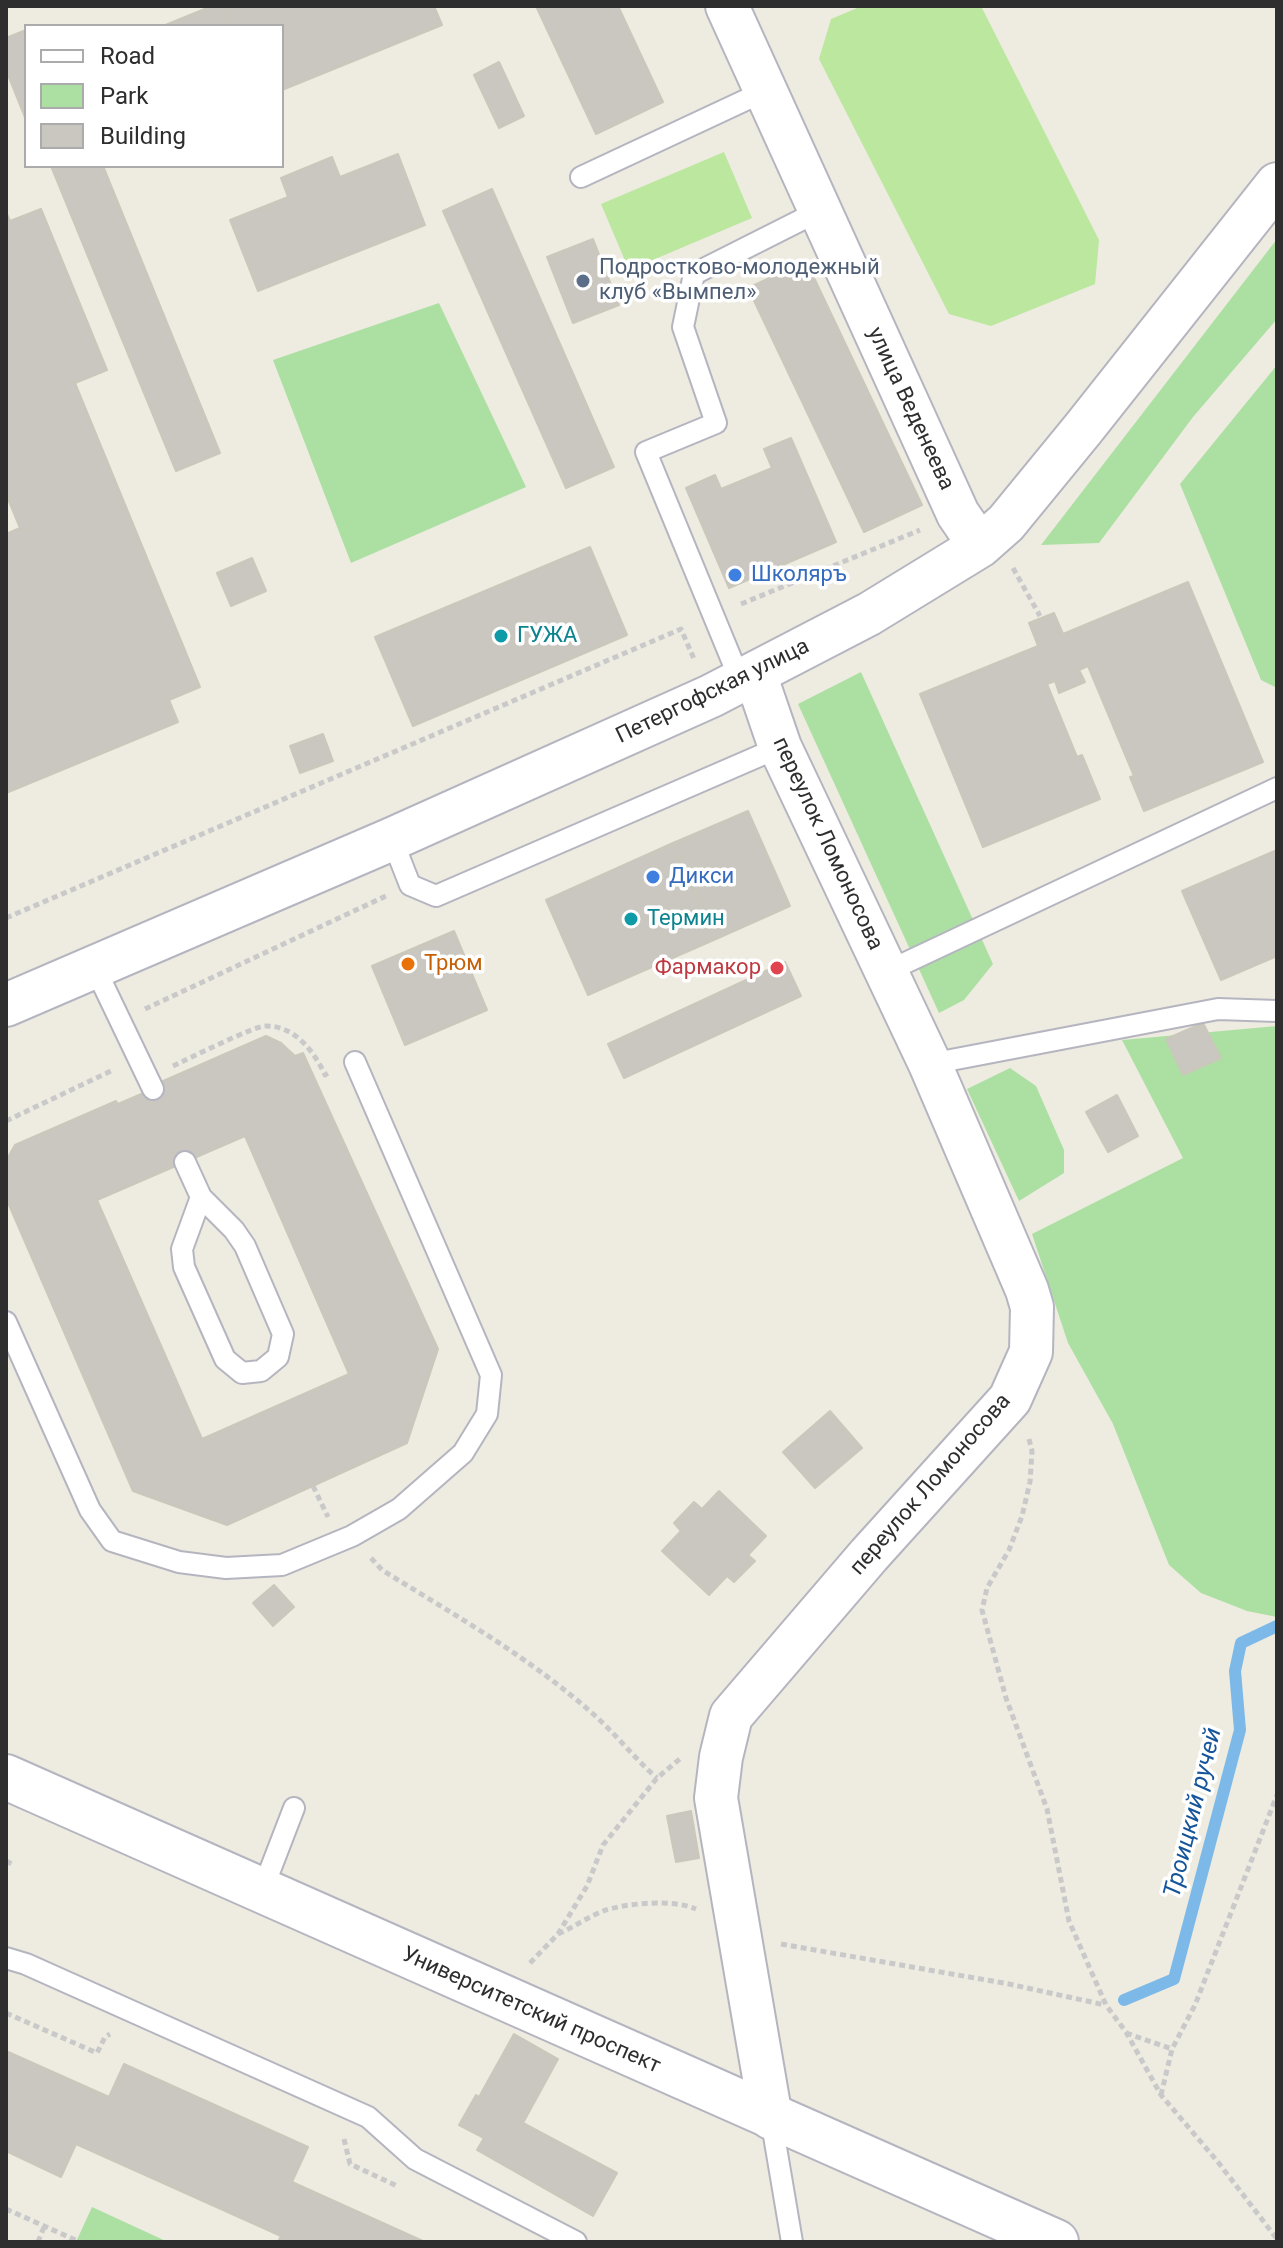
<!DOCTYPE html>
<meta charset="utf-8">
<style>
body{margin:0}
#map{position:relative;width:1283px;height:2248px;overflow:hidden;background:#eeebe1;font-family:Roboto,sans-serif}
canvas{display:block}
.frame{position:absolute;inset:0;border:8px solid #2e2e2e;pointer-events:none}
.legend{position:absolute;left:24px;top:24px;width:260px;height:144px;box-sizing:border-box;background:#fff;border:2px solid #ababab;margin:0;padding:10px 14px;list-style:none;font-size:24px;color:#2e2e2e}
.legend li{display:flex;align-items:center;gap:16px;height:40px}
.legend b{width:40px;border:2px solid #ababab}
</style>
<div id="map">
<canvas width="1283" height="2248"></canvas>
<div class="frame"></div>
<ul class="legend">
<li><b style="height:10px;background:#fff"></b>Road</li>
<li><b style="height:22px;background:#ace0a2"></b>Park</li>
<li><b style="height:22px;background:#cac7c0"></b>Building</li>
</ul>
</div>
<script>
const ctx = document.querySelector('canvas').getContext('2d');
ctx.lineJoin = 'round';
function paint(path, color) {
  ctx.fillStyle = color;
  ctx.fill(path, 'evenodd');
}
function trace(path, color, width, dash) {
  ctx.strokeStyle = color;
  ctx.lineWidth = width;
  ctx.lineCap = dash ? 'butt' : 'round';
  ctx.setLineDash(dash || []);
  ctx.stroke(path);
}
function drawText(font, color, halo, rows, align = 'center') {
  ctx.font = font + ' Roboto,sans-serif';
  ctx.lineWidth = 7;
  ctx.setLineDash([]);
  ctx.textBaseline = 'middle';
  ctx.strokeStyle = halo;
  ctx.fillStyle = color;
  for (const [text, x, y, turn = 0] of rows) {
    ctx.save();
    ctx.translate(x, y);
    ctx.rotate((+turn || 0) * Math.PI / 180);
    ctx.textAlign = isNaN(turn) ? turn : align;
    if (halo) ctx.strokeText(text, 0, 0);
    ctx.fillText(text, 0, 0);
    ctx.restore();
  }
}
paint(new Path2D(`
 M1277,239V319L1193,417L1099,543L1041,545Z
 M439,303L526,487L351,563L273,360Z
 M1277,365V688L1261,680L1180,484Z
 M861,672L993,964L964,1000L939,1013L798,704Z
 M1277,1026V1617L1247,1611L1201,1593L1169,1565L1113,1424L1068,1343L1032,1234L1183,1158L1122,1040Z
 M1010,1068L1036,1086L1064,1150V1173L1019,1201L967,1089Z
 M92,2207L168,2242H76Z`), '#ace0a2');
paint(new Path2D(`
 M862,6H981L1099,240L1095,284L991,326L949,314L819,59L831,19Z
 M724,152L752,218L629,270L601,204Z`), '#bbe79f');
trace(new Path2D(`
 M1124,2000L1174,1979L1240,1730L1235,1671L1241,1643L1277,1626`), '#7cb9e8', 12);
const building = new Path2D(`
 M212,6H223L231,26H163Z
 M223,6H434L442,25L282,90V26H231Z
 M536,6H618L663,102L596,134Z
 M26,30V120L6,70V38Z
 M499,62L524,116L499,128L474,75Z
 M398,154L425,225L258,291L230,220L288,197L281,178L332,157L340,177Z
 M51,166H103L220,453L176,471Z
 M492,189L614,467L566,488L443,211Z
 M41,209L107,370L75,383L200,687L169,700L178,722L6,793V534L20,528L6,494V212L10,221Z
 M593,239L619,305L573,323L547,257Z
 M806,261L922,505L864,532L748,288Z
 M791,438L836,542L729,588L686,488L715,475L721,489L772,468L764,449Z
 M590,547L627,635L413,726L375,637Z
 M252,558L266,591L231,606L217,573Z
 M1188,582L1263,762L1144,811L1130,777L1134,776L1088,666L1079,670L1085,682L1059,693L1055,681L1047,684L1077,757L1082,755L1100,799L983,847L920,694L1038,646L1029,623L1054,613L1063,634Z
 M323,734L333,761L300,773L290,746Z
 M748,811L790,906L716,939L673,843Z
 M673,843L716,939L588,995L546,900Z
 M1277,850V956L1221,980L1182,891Z
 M454,931L487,1010L405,1045L372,966Z
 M785,962L801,996L624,1078L608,1044Z
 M1203,1023L1221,1058L1183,1075L1166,1039Z
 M266,1036L281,1043L295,1056L303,1053L438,1349L407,1443L227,1525L133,1491L6,1198V1161L15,1145L116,1101L118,1104L153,1089L162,1085L161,1082ZM245,1136L349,1374L202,1439L97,1200Z
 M1117,1095L1138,1136L1108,1152L1086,1112Z
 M830,1411L862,1448L815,1488L783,1452Z
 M719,1491L766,1536L748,1555L755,1561L734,1582L727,1576L709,1595L662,1551L681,1531L674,1523L694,1502L702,1509Z
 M274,1585L294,1607L273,1626L253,1603Z
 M691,1811L699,1858L676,1862L667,1816Z
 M514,2034L558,2059L523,2123L617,2173L593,2216L477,2150L484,2138L459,2125L476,2095L479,2097Z
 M6,2051L109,2097L124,2064L308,2147L292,2182L425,2242H278L281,2236L76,2144L61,2177L6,2151Z`);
paint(building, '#cac7c0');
trace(building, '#cac7bb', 2);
const service = new Path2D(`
 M581,177L765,91
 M740,680L646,452L716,423L683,327L694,274L819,211
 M392,839L410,885L436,896L780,747
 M95,968L153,1089
 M886,972L1277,788
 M930,1064L1218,1009L1277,1011
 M185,1162L201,1197L182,1249L184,1267L225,1359L242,1373L261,1371L278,1357L283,1334L245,1246L234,1230L201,1197
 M6,1322L90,1510L112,1541L179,1562L226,1568L282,1565L352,1536L399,1509L463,1453L487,1414L491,1375L355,1062
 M262,1891L294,1808
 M6,1958L26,1964L368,2117L415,2159L576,2242
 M771,2118L792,2242`);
const minor = new Path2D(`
 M727,6L958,514L980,546
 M755,674L780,747L930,1064L1027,1290L1032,1307L1031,1352L1010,1399L869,1555L731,1716L721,1757L716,1798L771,2118
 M6,1005L392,839L711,696L869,614L980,546L1006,523L1083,429L1277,184`);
const tertiary = new Path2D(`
 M6,1777L1056,2242`);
trace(service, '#b5b5c0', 24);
trace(minor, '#b5b5c0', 46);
trace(tertiary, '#b5b5c0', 48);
trace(new Path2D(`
 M1013,568L1040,616
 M741,604L920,530
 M6,918L681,629L694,659
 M145,1009L386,896
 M173,1066C190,1058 252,1027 265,1026C294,1025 314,1051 325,1075L328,1073
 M6,1121L113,1070
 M1029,1439L1032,1451L1030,1482L1022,1516L1009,1550L987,1588L982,1610L1006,1698L1047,1809L1069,1921L1106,2005L1126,2032L1161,2095L1218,2162L1277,2239
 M313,1486L328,1517
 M371,1558L382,1570C453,1614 529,1657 592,1713C615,1733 634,1758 657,1778
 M6,1861L14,1865
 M558,1934C574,1927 588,1917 603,1911C626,1903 674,1899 696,1909
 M781,1944L1009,1984L1105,2005
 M530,1963L558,1934L587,1886L603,1845L657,1778L681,1758
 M6,2013L97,2053L105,2037L110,2034
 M1126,2033L1172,2049
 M1161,2095L1172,2049L1195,2005L1277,1795
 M344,2139L350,2164L397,2186
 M6,2209L80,2242
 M38,2242L44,2227`), '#c9c9c9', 5, [6, 4]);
trace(service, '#fff', 20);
trace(minor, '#fff', 42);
trace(tertiary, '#fff', 44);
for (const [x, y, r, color] of [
 [583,281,8,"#5c6f8a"],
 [735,575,8,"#3f7fe0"],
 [501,636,8,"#0f9aa8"],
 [653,877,8,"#3f7fe0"],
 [631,919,8,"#0f9aa8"],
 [408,964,8,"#e8710a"],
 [777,968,8,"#e0444e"]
]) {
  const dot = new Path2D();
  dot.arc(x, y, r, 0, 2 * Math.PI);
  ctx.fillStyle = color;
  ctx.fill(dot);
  trace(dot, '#fff', 3);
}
drawText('22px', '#4e5e75', '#fff', [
 ["Подростково-молодежный",599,268],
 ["клуб «Вымпел»",599,293]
], 'left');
drawText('22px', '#2e2e2e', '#fff', [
 ["улица Веденеева",910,409,65],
 ["Петергофская улица",713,692,-26],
 ["переулок Ломоносова",827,844,65],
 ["переулок Ломоносова",931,1485,-49],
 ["Университетский проспект",531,2011,24]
]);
drawText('22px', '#366cbe', '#fff', [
 ["Школяръ",751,575],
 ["Дикси",669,877]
], 'left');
drawText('22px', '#0d838f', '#fff', [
 ["ГУЖА",517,636],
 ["Термин",647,919]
], 'left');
drawText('22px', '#c56008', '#fff', [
 ["Трюм",424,964]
], 'left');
drawText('22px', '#be3a42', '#fff', [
 ["Фармакор",761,968]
], 'right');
drawText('italic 24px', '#165599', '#fff', [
 ["Троицкий ручей",1194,1813,-76]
]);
</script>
